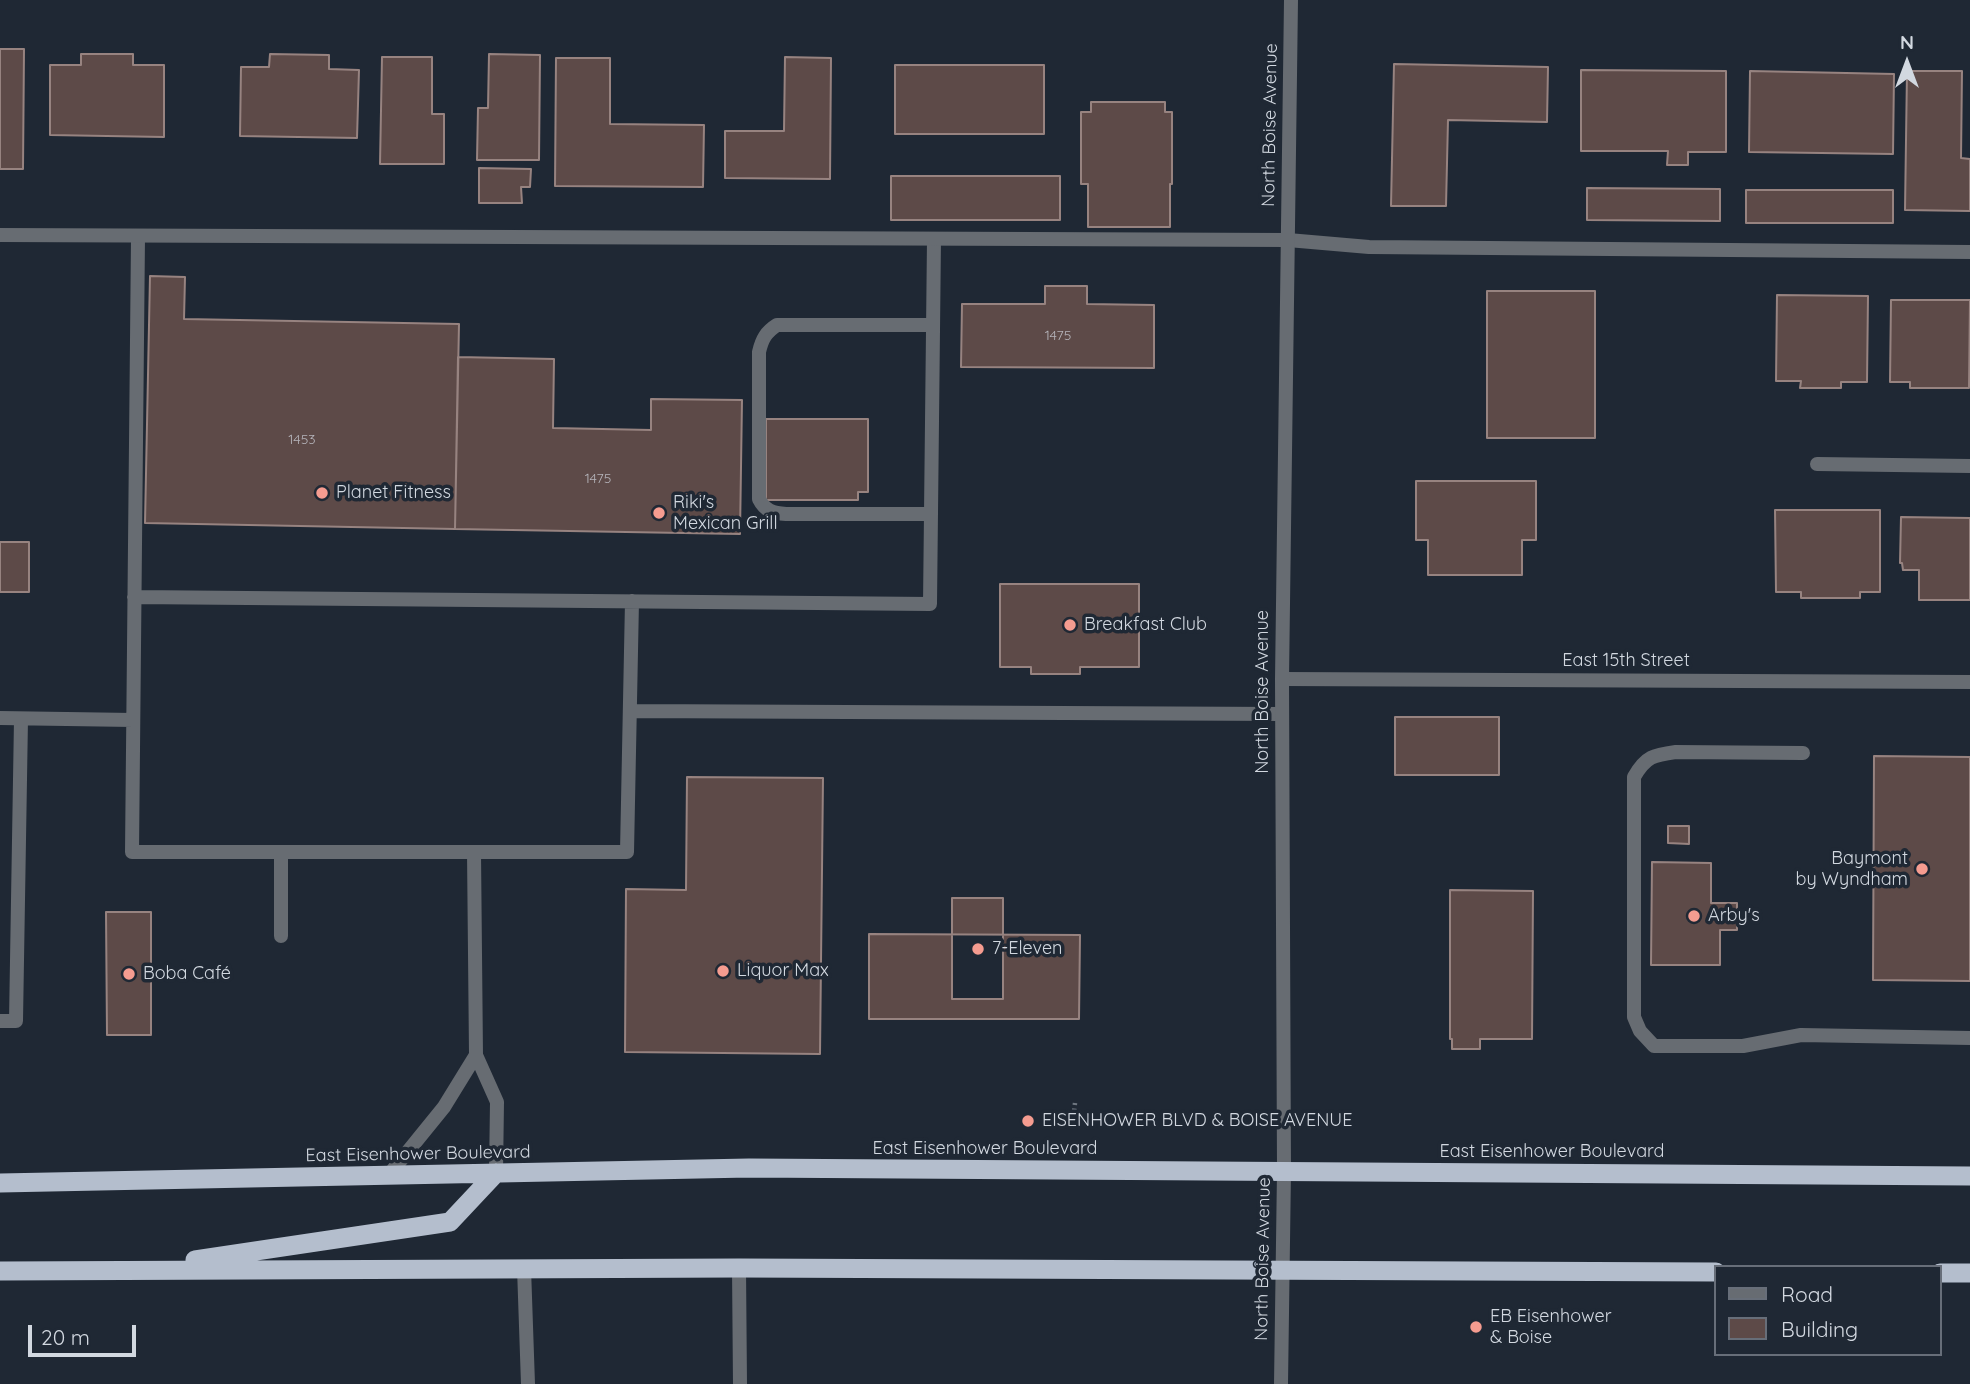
<!DOCTYPE html>
<meta charset="utf-8">
<style>
body{margin:0}
#map{position:relative;width:1970px;height:1384px;overflow:hidden;background:#1f2834;font-family:Quicksand,sans-serif}
canvas{display:block}
.legend{position:absolute;left:1714px;top:1265px;width:228px;height:91px;box-sizing:border-box;background:#1f2834;border:2px solid #676e79;margin:0;padding:9px 12px;list-style:none;font-size:21px;color:#d2d8e0}
.legend li{display:flex;align-items:center;gap:14px;height:35px}
.legend b{width:35px;border:2px solid #676e79}
.north{position:absolute;left:1872px;top:28px;width:70px;height:70px;-webkit-text-stroke:5px #1f2834;paint-order:stroke;rotate:0deg;font-size:19px;font-weight:700;line-height:28px;text-align:center;color:#d2d8e0}
.north::after{content:'';display:block;margin:auto;width:24px;height:32px;background:#d2d8e0;clip-path:polygon(50% 0,100% 100%,50% 72%,0 100%)}
.scale{position:absolute;left:28px;top:1325px;width:108px;height:32px;box-sizing:border-box;border:4px solid #d2d8e0;border-top:0;padding-left:9px;font-size:21px;line-height:24px;white-space:nowrap;color:#d2d8e0;-webkit-text-stroke:5px #1f2834;paint-order:stroke}
</style>
<div id="map">
<canvas width="1970" height="1384"></canvas>
<ul class="legend">
<li><b style="height:9px;background:#676c72"></b>Road</li>
<li><b style="height:19px;background:#5d4a48"></b>Building</li>
</ul>
<div class="north">N</div>
<div class="scale">20 m</div>
</div>
<script>
const ctx = document.querySelector('canvas').getContext('2d');
ctx.lineJoin = 'round';
function paint(path, color) {
  ctx.fillStyle = color;
  ctx.fill(path, 'evenodd');
}
function trace(path, color, width, dash) {
  ctx.strokeStyle = color;
  ctx.lineWidth = width;
  ctx.lineCap = dash ? 'butt' : 'round';
  ctx.setLineDash(dash || []);
  ctx.stroke(path);
}
function drawText(font, color, halo, rows, align = 'center') {
  ctx.font = font + ' Quicksand,sans-serif';
  ctx.lineWidth = 7;
  ctx.setLineDash([]);
  ctx.textBaseline = 'middle';
  ctx.strokeStyle = halo;
  ctx.fillStyle = color;
  for (const [text, x, y, turn = 0] of rows) {
    ctx.save();
    ctx.translate(x, y);
    ctx.rotate((+turn || 0) * Math.PI / 180);
    ctx.textAlign = isNaN(turn) ? turn : align;
    if (halo) ctx.strokeText(text, 0, 0);
    ctx.fillText(text, 0, 0);
    ctx.restore();
  }
}
const building = new Path2D(`
 M0,49H24L23,169H0Z
 M81,54H133V65H164V137L50,135V65H81Z
 M270,54L329,55V69L359,70L357,138L240,136L241,67H269Z
 M489,54L540,55L539,160H477L478,108H488Z
 M382,57H432V114H444V164H380Z
 M785,57L831,58L830,179L725,178V131H784Z
 M556,58H610V124L704,125L703,187L555,186Z
 M1394,64L1548,67L1547,122L1448,120L1446,206H1391Z
 M895,65H1044V134H895Z
 M1581,70L1726,71V152H1688V165H1667L1668,151H1581Z
 M1750,71L1894,74L1893,154L1749,152Z
 M1907,71H1962L1961,158L1970,159V211L1905,210Z
 M1091,102H1165V112H1172V184H1170V227H1088V184H1081V112H1091Z
 M479,168L531,169L530,187H521L522,203H479Z
 M891,176H1060V220H891Z
 M1587,188L1720,189V221L1587,220Z
 M1746,190H1893V223H1746Z
 M150,276L185,277L184,319L459,324L455,529L145,523Z
 M1045,286H1087V304L1154,305V368L961,367L962,304H1045Z
 M1487,291H1595V438H1487Z
 M1777,295L1868,296L1867,382H1841V388H1800L1801,381H1776Z
 M1891,300H1970L1969,388H1910V382H1890Z
 M458,357L554,359L553,428L651,430V399L742,400L740,534L455,529Z
 M766,419H868V492H858V500H766Z
 M1416,481H1536V540H1522V575H1428V540H1416Z
 M1775,510H1880V592H1860V598H1801V592H1776Z
 M1901,517L1970,518V600H1919V570H1903L1902,563H1900Z
 M0,542H29V592H0Z
 M1000,584H1139V667H1080V674H1031V667H1000Z
 M1395,717H1499V775H1395Z
 M1874,756L1970,757V981L1873,980Z
 M687,777L823,778L820,1054L625,1052L626,889L686,890Z
 M1668,826H1689V844L1668,843Z
 M1652,862L1711,863V903H1737V930H1720V965H1651Z
 M1450,890L1533,891L1532,1039H1480V1049H1452V1039H1450Z
 M952,898H1003V999H952Z
 M106,912H151V1035H107Z
 M869,934L1080,935L1079,1019H869Z`);
paint(building, '#5d4a48');
trace(building, '#978380', 2);
trace(new Path2D(`
 M1073,1122L1075,1103`), '#6f7781', 4.5, [5, 3.5]);
trace(new Path2D(`
 M138,237L132,852H627L632,601
 M931,514H786C773,513 765,511 759,499V352C762,339 766,332 777,325H933
 M134,597L930,604L934,239
 M630,711L1282,714
 M0,718L133,720
 M1803,753L1676,752C1654,755 1646,756 1634,777V1017L1640,1031L1654,1046H1743L1801,1035L1970,1038
 M281,852V936
 M474,852L476,1055L497,1102L496,1173
 M0,1021H16L21,719
 M388,1176L444,1107L476,1055
 M524,1268L528,1384
 M739,1268L740,1384`), '#676c72', 14);
trace(new Path2D(`
 M0,235L1288,240L1369,247L1970,252
 M1817,464L1970,466
 M1282,679L1970,682`), '#676c72', 14);
trace(new Path2D(`
 M1281,1384L1284,1171L1282,679L1291,0`), '#676c72', 14);
trace(new Path2D(`
 M0,1183L749,1168L1970,1176
 M195,1260L450,1222L496,1173
 M0,1271L739,1268L1716,1272
 M1940,1273H1970`), '#b4becd', 19);
for (const [x, y, r, color] of [
 [322,493,7,"#f59c90"],
 [659,513,7,"#f59c90"],
 [1070,625,7,"#f59c90"],
 [1922,869,7,"#f59c90"],
 [1694,916,7,"#f59c90"],
 [978,949,7,"#f59c90"],
 [723,971,7,"#f59c90"],
 [129,974,7,"#f59c90"],
 [1028,1121,7,"#f59c90"],
 [1476,1327,7,"#f59c90"]
]) {
  const dot = new Path2D();
  dot.arc(x, y, r, 0, 2 * Math.PI);
  ctx.fillStyle = color;
  ctx.fill(dot);
  trace(dot, '#1f2834', 2.5);
}
drawText('14px', '#b5b4ba', null, [
 ["1475",1058,336],
 ["1453",302,440],
 ["1475",598,479]
]);
drawText('18px', '#d2d8e0', '#1f2834', [
 ["North Boise Avenue",1270,125,-89],
 ["East 15th Street",1626,661],
 ["North Boise Avenue",1263,692,-90],
 ["East Eisenhower Boulevard",985,1149],
 ["East Eisenhower Boulevard",1552,1152],
 ["East Eisenhower Boulevard",418,1154,-1],
 ["North Boise Avenue",1263,1259,-89]
]);
drawText('18px', '#d2d8e0', '#1f2834', [
 ["Planet Fitness",336,493],
 ["Riki's",673,503],
 ["Mexican Grill",673,524],
 ["Breakfast Club",1084,625],
 ["Baymont",1908,859,"right"],
 ["by Wyndham",1908,880,"right"],
 ["Arby's",1708,916],
 ["7-Eleven",992,949],
 ["Liquor Max",737,971],
 ["Boba Café",143,974],
 ["EISENHOWER BLVD & BOISE AVENUE",1042,1121],
 ["EB Eisenhower",1490,1317],
 ["& Boise",1490,1338]
], 'left');
</script>
